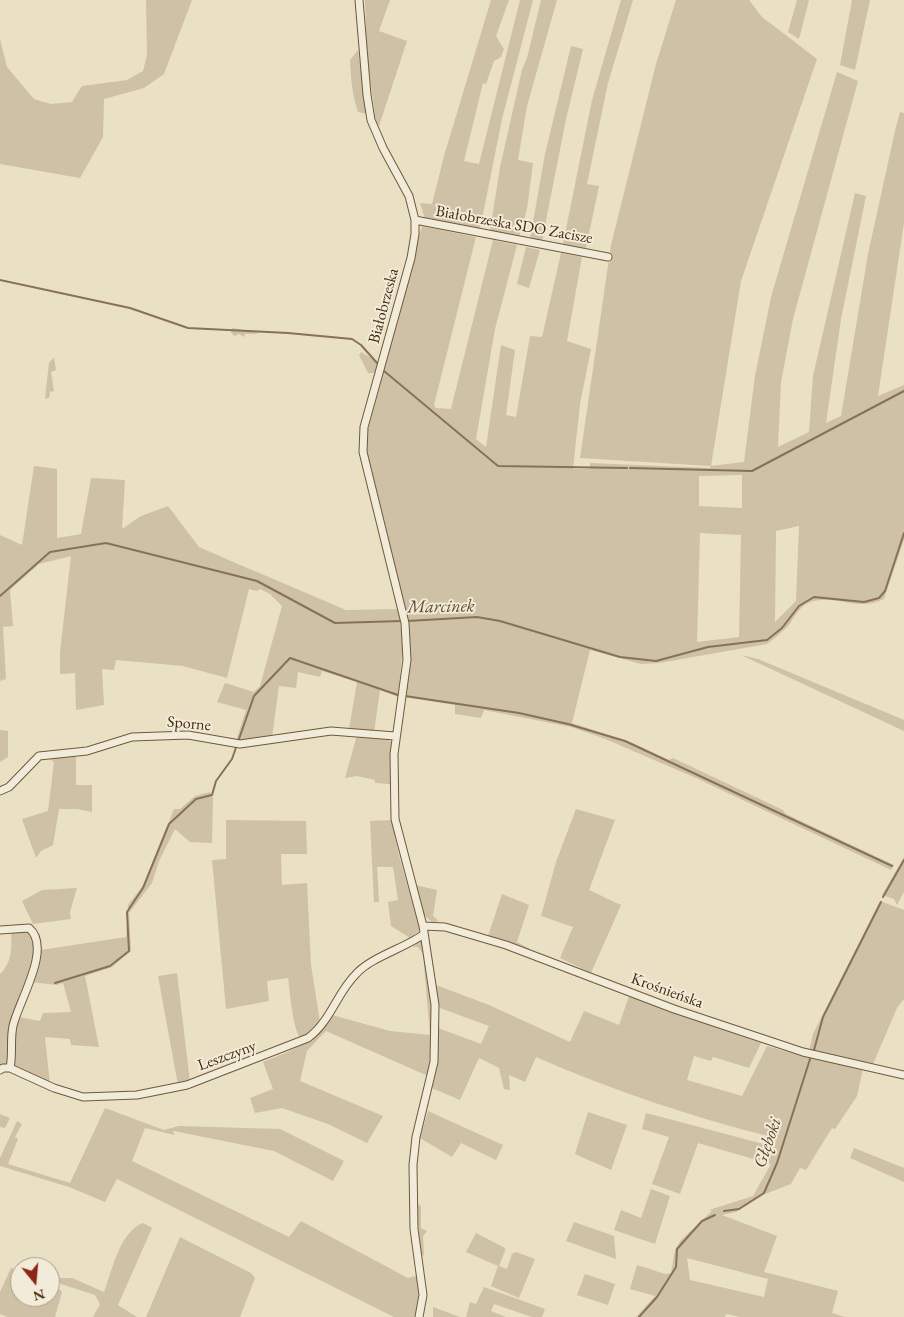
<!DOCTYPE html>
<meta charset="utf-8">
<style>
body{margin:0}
#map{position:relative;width:904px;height:1317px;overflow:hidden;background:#eae0c4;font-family:"EB Garamond",serif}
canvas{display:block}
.north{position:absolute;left:10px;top:1257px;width:50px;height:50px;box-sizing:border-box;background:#f1ebd9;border:1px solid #ad9e87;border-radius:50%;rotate:163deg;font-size:14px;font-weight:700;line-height:20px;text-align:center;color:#472b0c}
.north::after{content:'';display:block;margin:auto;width:18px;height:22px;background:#8f2418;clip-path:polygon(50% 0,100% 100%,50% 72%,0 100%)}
</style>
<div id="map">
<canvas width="904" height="1317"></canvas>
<div class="north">N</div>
</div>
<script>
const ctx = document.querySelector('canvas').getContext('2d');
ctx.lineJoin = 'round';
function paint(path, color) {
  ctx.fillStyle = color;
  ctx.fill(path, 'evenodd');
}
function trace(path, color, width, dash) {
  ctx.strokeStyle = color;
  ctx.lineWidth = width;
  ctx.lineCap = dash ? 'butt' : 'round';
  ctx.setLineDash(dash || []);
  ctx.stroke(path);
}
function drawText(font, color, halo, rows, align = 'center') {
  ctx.font = font + ' "EB Garamond",serif';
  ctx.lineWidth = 4;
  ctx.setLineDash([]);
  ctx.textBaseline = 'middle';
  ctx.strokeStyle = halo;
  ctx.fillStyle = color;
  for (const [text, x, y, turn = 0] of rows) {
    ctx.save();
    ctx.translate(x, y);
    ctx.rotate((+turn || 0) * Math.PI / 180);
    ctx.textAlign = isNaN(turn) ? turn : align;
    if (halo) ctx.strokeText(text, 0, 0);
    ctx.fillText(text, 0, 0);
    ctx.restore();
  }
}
paint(new Path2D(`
 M146,0H192L164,74L144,88L104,99L103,137L80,178L0,164V39L7,67L34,99L51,104L72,102L82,86L127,80L143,71L147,55Z
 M365,0H390L379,31L407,41L379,126L376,122L367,57Z
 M491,0H509L496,36L504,49L501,57L494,61L486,84L483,83L464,161L479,164L520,0H533L502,119L480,229L425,219L420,203L432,204L444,156Z
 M541,0H557L527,106L518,160L533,163L527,209L519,237L490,231L500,167L522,70L527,58Z
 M621,0H633L608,83L587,184L599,186L586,248L563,244L592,100Z
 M676,0H749L762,17L817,59L741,281L711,466L744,462L755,376L771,297L837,72L858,81L793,319L781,382L778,447L809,432L813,376L855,193L866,196L841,319L826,423L841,416L868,254L895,131L900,112L904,113V223L878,396L904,385V540L884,599C857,613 833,592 808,603C799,607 794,618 788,626C781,633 775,638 767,644L659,663L641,664L590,650L572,723L633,743L669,760L673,758L783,810L786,814L894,865L891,870L696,778L603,738L571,727L484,710L481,718L455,714V705L403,697L411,653L409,627L368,467L365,441L422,226L476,237L434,405L436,408L451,409L493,240L517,245L495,329L476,439L486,447L501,345L515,350L506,415L516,417L530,336L542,337L561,253L582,257L567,341L591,349L580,404L573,469H590V463L710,468V466L580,458L611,245L656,64ZM742,475V508L699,506V476ZM799,526L796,601L775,622L776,531ZM700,533L741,535L739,637L697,642Z
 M797,0H809L799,39L788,32Z
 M852,0H870L855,70L840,65Z
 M571,46L583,49L566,119L542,241L530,239L545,154Z
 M358,50L367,114L358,112C352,95 351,78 350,60Z
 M526,247L540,250L529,288L517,284Z
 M232,328L257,332V334H245L244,337L239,334L234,336L231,332Z
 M361,352L375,360L379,365L375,373H368L359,355Z
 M54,357L56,370L51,372L54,391L50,392L49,398L45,399L49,363Z
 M34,466L57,469V538L81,534L91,478L125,480L122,529L141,516L168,506L199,547L231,561L346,610L399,609L403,646L398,697L380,690L374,732L349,729L357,682L322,671L320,677L298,672L296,688L279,686L272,737L248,742L236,741L246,710L217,702L225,683L254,692L260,686L282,606L270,594L260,589L257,591L249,589L227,678L183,666L116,660L114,670L102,669L104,705L76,710L75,673L60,674V652L71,556L39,564L10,590L13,626L3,627L6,679L0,681V535L22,545Z
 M741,655L758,659L904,720V731Z
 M0,730L8,731V757L0,762Z
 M357,735L386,737L392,743L390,784L375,783V780L357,776L345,778Z
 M76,755V785H92V812L77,809H59L53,845L41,851L36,858L22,819L48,811L54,762L49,758Z
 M210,792L213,798L212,843L190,842L175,829L159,861L152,883L129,913L131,951L112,967L85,976L99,1047L71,1045L70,1039L45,1037L50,1085L13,1066L14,1033L18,1017L40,1021L43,1013L71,1012L63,983L57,985L31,982L41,950L126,937L128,905L144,884L174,809H180L195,796Z
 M576,809L615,820L589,890L621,905L591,973L560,958L573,927L541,916L556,862Z
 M226,820L306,821L307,854H281L282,885L307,883L311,965L320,1022L302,1039C293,1035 290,991 288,978L267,981L269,1001L226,1009L212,860L226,859Z
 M392,820L398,852L420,930L410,938L391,926L388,902L398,900L393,867H377L379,902H374L370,821Z
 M904,857V892L897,905L894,899L882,895Z
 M415,885L437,890L433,916L439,921L432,922L424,915Z
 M77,888L70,912L71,919L33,924L22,901L42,890Z
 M502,894L529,905L517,942L530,949L529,950L488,936Z
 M880,901L904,910V999L897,1008L873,1064L809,1051L813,1034Z
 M25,930L30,932C43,963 23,979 16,1007C12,1023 12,1041 10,1058L6,1064L0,1067V974C12,963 12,947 11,931Z
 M422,939L432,1009V1048L428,1076L326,1031L307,1051L300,1081L383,1116L367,1143L328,1124L282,1108L255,1113L250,1098L273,1089L263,1062C293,1050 314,1043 332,1015L390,1031L430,1035L423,954L418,947H413Z
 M177,973L190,1082L178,1085L158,976Z
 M436,985L489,1005L570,1042L584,1011L619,1025L629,996L761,1043L749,1068L713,1057L711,1061L694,1056L687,1080L742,1096L767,1046L808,1058L863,1069L857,1096L835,1129L832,1128L806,1170L800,1168L791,1184L765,1194L736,1212L722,1215L777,1236L764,1272L838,1291L832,1313L845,1317H740L726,1314L725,1317H636L655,1296L630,1289L637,1265L665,1274L671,1273L675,1250L681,1240L712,1211L709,1210L753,1196L771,1164L698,1143L680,1194L652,1184L669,1137L642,1129L646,1113L775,1147L776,1138C694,1118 614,1091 536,1057L525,1082L509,1075L510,1090L504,1089L499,1068L479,1058L460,1100L432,1088L438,1052V1028L481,1044L489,1026L440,1008ZM687,1258L768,1279L764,1297L690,1280Z
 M105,1108L164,1130L179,1126L280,1129L344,1161L333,1181L274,1151L174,1131H173L175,1135L145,1128L132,1161L289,1237L301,1221L408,1278L418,1275L419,1302L415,1317H394L117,1179L105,1202L69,1187L0,1166V1158L17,1121L22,1124L15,1137L18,1139L8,1164L70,1183Z
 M428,1111L503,1145L496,1160L461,1143L452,1157L420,1138Z
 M588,1112L627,1125L611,1170L575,1154Z
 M0,1114L10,1118L5,1128L0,1127Z
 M854,1148L904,1168V1182L850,1158Z
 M651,1189L670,1196L655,1244L614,1230L621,1210L641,1218Z
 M417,1204L421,1206V1228L427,1231L423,1236L424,1256L420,1253Z
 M574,1222L614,1236L616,1259L566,1241Z
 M143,1223L152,1228L118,1305L137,1317H93L100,1304L95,1295L61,1284L58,1278H72L104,1292C112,1271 120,1231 143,1223Z
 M476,1233L505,1248V1251L499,1266L507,1269L512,1254L516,1252L535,1259L519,1298L491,1286L498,1266L466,1252Z
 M180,1237L251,1273L255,1278L240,1317H146Z
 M11,1268L20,1271V1297H50V1280L62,1292L55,1317H7L0,1314V1292Z
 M585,1274L615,1284L608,1305L577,1295Z
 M484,1287L545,1309L542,1317H532L494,1304L491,1311L506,1317H466L470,1302L476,1304Z
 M433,1307L460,1317H433Z`), '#cec1a5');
trace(new Path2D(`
 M0,280L130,308L188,328L288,333L352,339L361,345L378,364
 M384,371L498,466L627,468
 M630,468L752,471L904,391
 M0,596L50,552L106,543L257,581L335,623L402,621
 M407,621L477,617L500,621L620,657L656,661L708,647L767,640L782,628L799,606L814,597L864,602L879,598L885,591L904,533
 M405,696L519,713L568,724L625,741L892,866
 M883,897L904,860
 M55,983L110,966L129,951L127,912L143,888L169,824L196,799L212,795L216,781L232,759L254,696L290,658L398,695
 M814,1050L823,1017L881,902
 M724,1211L739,1209L764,1193L777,1163L810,1059
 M639,1317L657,1297L676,1267L677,1249L702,1221L715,1215`), '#887255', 2);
const minor = new Path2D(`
 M359,0L367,95L371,120L383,148L409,196L415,220V234L411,258L364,427L363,452L405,623L407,660L394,754L395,819L423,926L435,1005L434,1062L416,1137L413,1165L414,1229L423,1295L419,1317
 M415,220L608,257
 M0,791L9,787L39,756L87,751L132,737L188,735L240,744L331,731L395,736
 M423,926L445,927L506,945L674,1009L803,1052L904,1075
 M0,930L29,928C53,948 18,1002 13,1026C10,1039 13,1054 10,1068
 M0,1070L3,1068H10L54,1088L83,1097L137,1095L187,1085L308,1038C331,1021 337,992 357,973C372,957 405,948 424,934`);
trace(minor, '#70583a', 9);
trace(minor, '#f1ebd9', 7);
drawText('16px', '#472b0c', '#f1ebd9', [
 ["Białobrzeska SDO Zacisze",514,225,10],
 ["Białobrzeska",384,306,-75],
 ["Sporne",189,724,5],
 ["Krośnieńska",667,991,20],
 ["Leszczyny",227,1056,-20]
]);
drawText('italic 18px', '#62492a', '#f1ebd9', [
 ["Marcinek",441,607,-1],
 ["Głęboki",768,1143,-71]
]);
</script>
